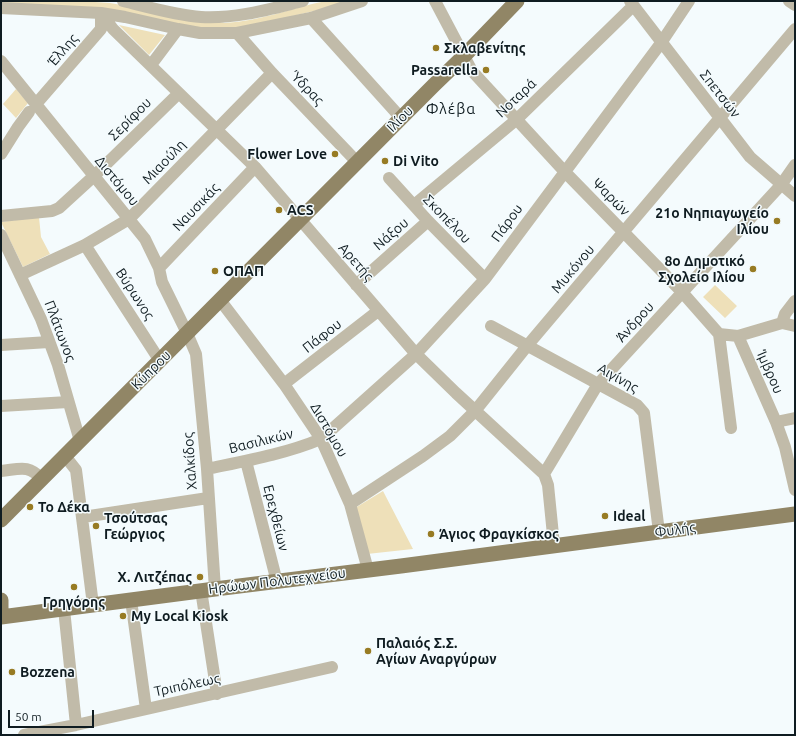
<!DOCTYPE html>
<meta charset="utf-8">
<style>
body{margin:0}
#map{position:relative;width:796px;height:736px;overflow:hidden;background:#f4fbfd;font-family:Ubuntu,sans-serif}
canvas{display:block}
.frame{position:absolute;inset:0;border:2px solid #0f1c21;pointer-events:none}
.scale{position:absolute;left:8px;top:710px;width:86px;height:18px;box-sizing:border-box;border:2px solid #0f1c21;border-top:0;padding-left:5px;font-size:12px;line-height:14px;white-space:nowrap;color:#0f1c21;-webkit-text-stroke:3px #f4fbfd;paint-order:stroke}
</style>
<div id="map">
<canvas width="796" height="736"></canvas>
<div class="frame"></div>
<div class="scale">50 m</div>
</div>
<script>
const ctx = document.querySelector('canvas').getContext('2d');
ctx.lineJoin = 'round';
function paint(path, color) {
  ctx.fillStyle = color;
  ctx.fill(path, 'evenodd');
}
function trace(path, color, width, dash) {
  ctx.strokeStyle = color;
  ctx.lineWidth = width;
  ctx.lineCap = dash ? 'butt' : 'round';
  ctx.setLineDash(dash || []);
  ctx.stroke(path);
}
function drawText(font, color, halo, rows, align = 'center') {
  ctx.font = font + ' Ubuntu,sans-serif';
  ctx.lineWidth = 3;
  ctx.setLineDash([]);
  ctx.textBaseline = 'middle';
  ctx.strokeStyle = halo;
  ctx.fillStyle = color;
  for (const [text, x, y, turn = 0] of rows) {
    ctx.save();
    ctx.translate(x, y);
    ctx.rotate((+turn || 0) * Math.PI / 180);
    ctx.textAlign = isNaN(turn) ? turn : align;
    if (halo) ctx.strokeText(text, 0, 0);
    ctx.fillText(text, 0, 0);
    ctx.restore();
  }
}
paint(new Path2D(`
 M1,1H80L110,3L225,23C261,21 291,8 326,1C334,0 343,1 351,1L340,5L241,28L206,29L1,3Z
 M119,25L165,35L149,55Z
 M16,89L28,103L16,118L3,104Z
 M39,217L41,237L50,254L23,267L1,222Z
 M715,285L737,306L725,318L703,297Z
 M383,491L413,549L367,554L355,508Z`), '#eee0b9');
trace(new Path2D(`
 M123,1C148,7 175,15 201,17C236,19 270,9 303,1
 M435,1L472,71L564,171L682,292L719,334L731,428
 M630,1L750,157L795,196
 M789,1L795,5
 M1,8L101,13L125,17L178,29L200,33H237L311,18L362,1
 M101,13L113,29L255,167L416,354L456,393L544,474L548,485L554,545
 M311,18L401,118
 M237,33L272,73L357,162
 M1,61L145,239L159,268L162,282L187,333L196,354L207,469L215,589
 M151,65L178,29
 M36,104L101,29V13
 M1,154L18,127L29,112
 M389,178L428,221L485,279
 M414,205L516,120L633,6
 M1,216L52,211L59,208L94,176L178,94
 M1,235L41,319L58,365L80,441
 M85,245L160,361
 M159,268L255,167
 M20,275L85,245L129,219L272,73
 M356,285L428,221
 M220,300L284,384L321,439L350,504L368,570
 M782,323L785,314L795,301
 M491,326L637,405L644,413L659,532
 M719,334L738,336L782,323L795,326
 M738,336L776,422L785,447L795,490
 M1,345L49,342
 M284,384L378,311
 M1,406L68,402
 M776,422L795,418
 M65,456L76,470L93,605
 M246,461L277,582
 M207,469C245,461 285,454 321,439L416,354L485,279L661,43L689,1
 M1,471C20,469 28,464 42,479
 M544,474L598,384L781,185L795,165
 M350,504L423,456L450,436L475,411L527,346L795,29
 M83,517L208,498
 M201,590L217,694
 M131,600L146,709
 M64,609L76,725
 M24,735L76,725L332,667`), '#c1bba9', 12);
trace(new Path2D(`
 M1,520L434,85L464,56L517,1
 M1,600V614
 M1,617L215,589L401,566L795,514`), '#918666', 15);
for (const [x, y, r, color] of [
 [436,48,4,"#977b23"],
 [486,70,4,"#977b23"],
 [335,154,4,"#977b23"],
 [385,161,4,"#977b23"],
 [279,210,4,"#977b23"],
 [777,221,4,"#977b23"],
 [753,269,4,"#977b23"],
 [215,271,4,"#977b23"],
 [30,507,4,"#977b23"],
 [605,516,4,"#977b23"],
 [96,526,4,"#977b23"],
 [431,534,4,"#977b23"],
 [200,577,4,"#977b23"],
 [74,587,4,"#977b23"],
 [123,616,4,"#977b23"],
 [368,651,4,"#977b23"],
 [12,672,4,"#977b23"]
]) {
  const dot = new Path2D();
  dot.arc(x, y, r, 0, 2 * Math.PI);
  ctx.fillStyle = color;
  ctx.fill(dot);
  trace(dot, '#f4fbfd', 1.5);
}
drawText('bold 14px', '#0f1c21', '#f4fbfd', [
 ["Σκλαβενίτης",444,48],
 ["Passarella",478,70,"right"],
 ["Flower Love",327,154,"right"],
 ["Di Vito",393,161],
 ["ACS",287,210],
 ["21ο Νηπιαγωγείο",769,213,"right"],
 ["Ιλίου",769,229,"right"],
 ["8ο Δημοτικό",745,261,"right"],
 ["Σχολείο Ιλίου",745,277,"right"],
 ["ΟΠΑΠ",223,271],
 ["Το Δέκα",38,507],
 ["Ideal",613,516],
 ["Τσούτσας",104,518],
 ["Γεώργιος",104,534],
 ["Άγιος Φραγκίσκος",439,534],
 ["Χ. Λιτζέπας",192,577,"right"],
 ["Γρηγόρης",74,602,"center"],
 ["My Local Kiosk",131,616],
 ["Παλαιός Σ.Σ.",376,643],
 ["Αγίων Αναργύρων",376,659],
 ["Bozzena",20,672]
], 'left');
drawText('14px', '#0f1c21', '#f4fbfd', [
 ["Έλλης",63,50,-49],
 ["Ύδρας",307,88,46],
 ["Σπετσών",720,94,52],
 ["Νοταρά",516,98,-43],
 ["Σερίφου",130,119,-45],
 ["Ιλίου",400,119,-45],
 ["Μιαούλη",164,162,-46],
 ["Διστόμου",117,181,50],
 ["Ψαρών",611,197,45],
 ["Ναυσικάς",196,207,-46],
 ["Σκοπέλου",447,219,46],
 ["Πάρου",507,223,-54],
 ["Νάξου",391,234,-41],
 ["Αρετής",356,262,49],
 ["Μυκόνου",573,269,-50],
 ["Βύρωνος",135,294,57],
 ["Άνδρου",635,322,-48],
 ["Πλάτωνος",60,331,69],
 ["Πάφου",322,336,-38],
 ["Κύπρου",151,370,-45],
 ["Ίμβρου",770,372,66],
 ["Αιγίνης",618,378,29],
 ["Διστόμου",329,430,60],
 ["Βασιλικών",261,441,-14],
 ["Χαλκίδος",190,461,-94],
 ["Ερεχθείων",276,518,76],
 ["Φυλής",675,530,-8],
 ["Ηρώων Πολυτεχνείου",277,581,-7],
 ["Τριπόλεως",187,685,-12]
]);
ctx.letterSpacing = '1px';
drawText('15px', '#0f1c21', '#f4fbfd', [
 ["Φλέβα",451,109]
]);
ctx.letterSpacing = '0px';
</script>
